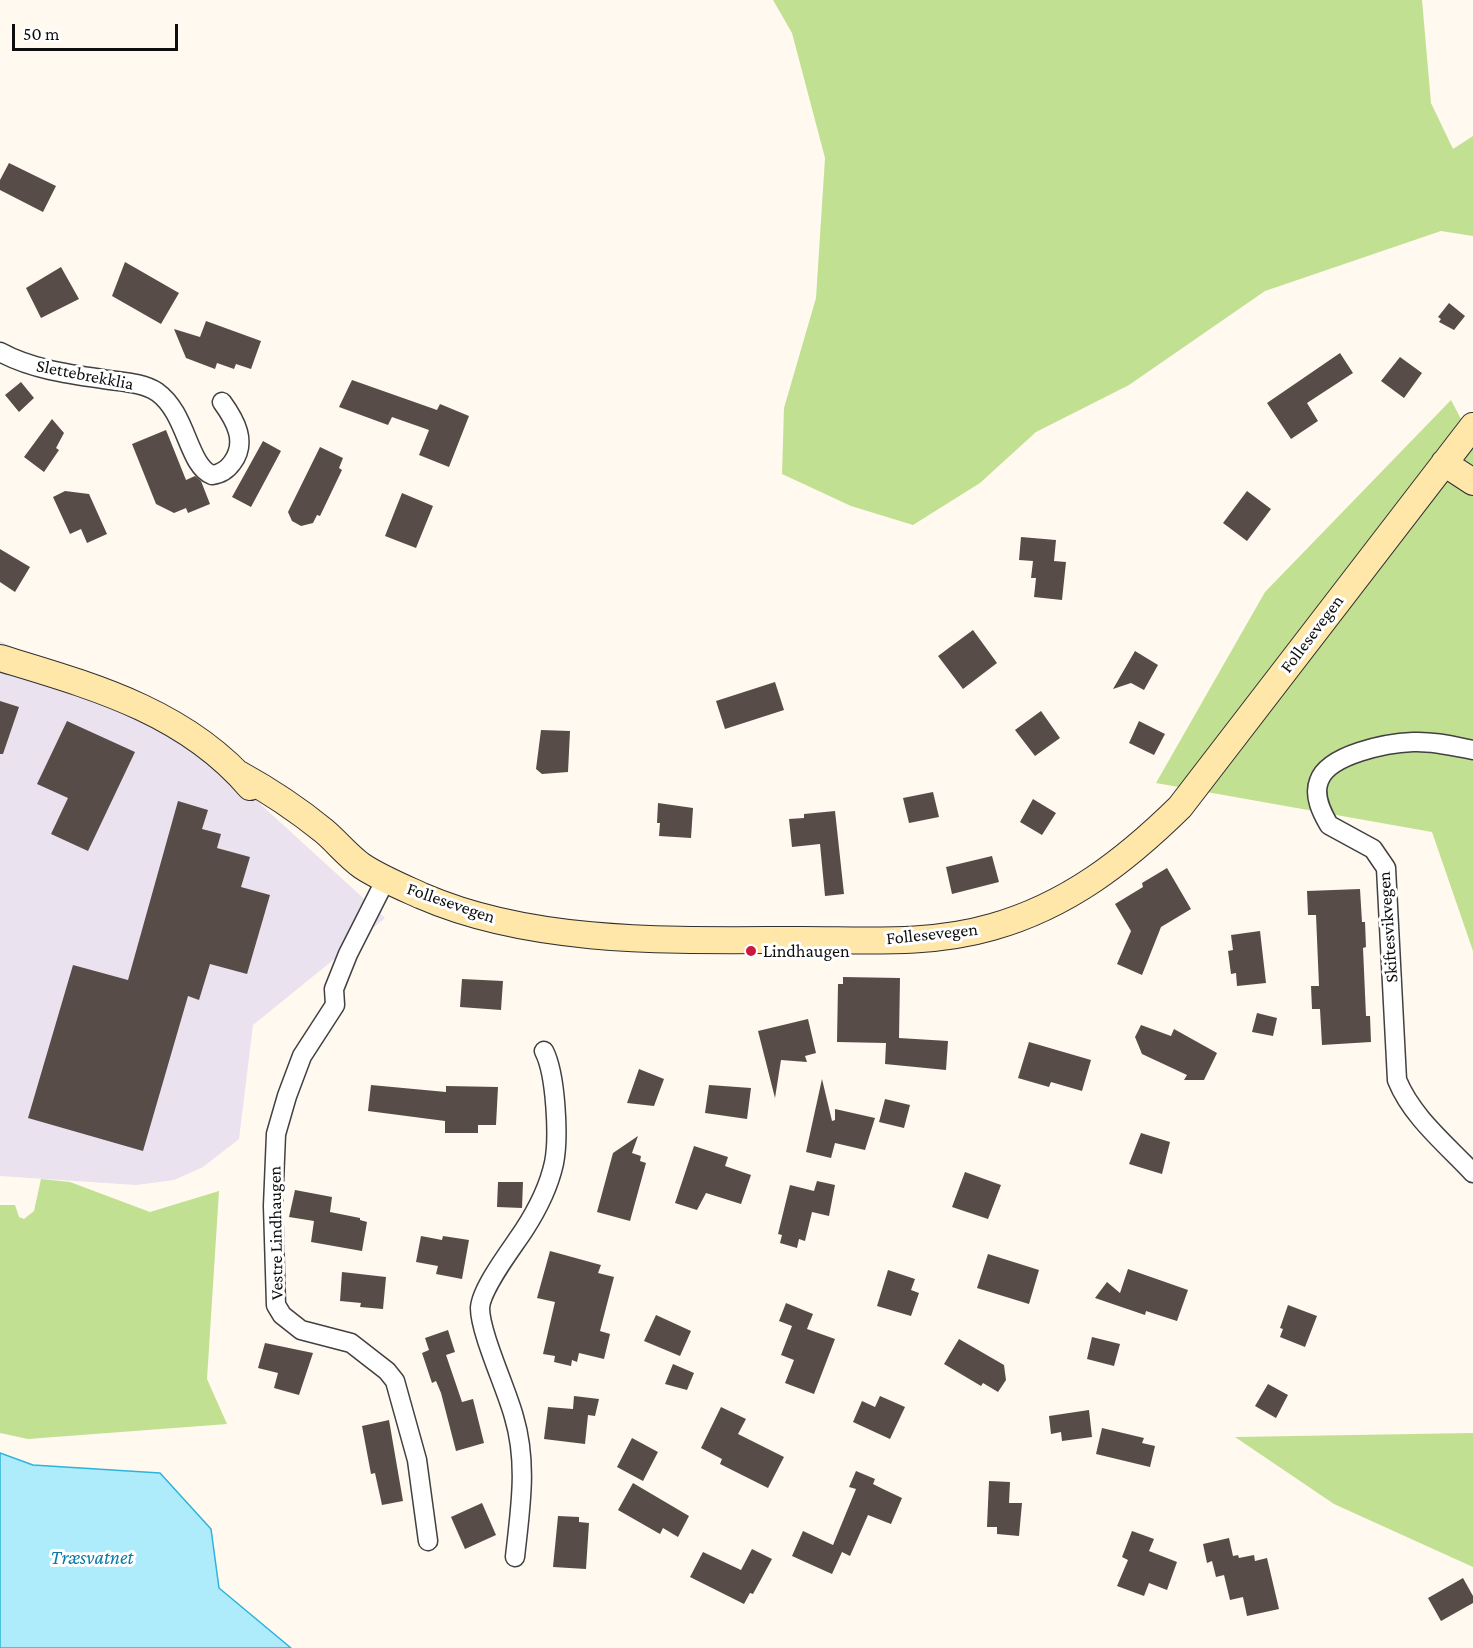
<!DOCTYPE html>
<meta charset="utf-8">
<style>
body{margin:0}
#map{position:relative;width:1473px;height:1648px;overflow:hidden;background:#fff9ef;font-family:"Crimson Pro",serif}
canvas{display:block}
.scale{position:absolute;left:12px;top:24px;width:166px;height:27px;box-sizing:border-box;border:3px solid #0e0e0e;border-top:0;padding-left:8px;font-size:18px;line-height:21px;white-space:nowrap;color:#0e0e0e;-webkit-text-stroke:4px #fff;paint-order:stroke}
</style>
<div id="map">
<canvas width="1473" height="1648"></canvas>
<div class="scale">50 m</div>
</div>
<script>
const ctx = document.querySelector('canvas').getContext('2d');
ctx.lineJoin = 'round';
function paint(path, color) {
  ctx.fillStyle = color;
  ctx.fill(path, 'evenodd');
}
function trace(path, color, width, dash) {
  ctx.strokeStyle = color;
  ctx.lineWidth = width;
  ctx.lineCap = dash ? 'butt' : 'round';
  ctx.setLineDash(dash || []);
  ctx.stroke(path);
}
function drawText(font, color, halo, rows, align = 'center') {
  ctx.font = font + ' "Crimson Pro",serif';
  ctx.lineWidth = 6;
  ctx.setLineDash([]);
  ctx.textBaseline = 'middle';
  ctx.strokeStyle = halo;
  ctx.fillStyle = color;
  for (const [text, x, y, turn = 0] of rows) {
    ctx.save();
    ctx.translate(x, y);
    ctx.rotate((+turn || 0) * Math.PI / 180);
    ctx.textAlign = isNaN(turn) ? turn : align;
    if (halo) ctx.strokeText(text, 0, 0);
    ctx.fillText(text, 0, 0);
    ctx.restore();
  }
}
paint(new Path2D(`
 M0,641L176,727L385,918L253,1025L239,1139L203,1167L174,1180L136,1185L0,1176Z`), '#eae2ee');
paint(new Path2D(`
 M773,0H1422L1431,103L1453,149L1473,136V236L1441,231L1265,291L1129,385L1036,432L980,483L913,525L851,506L782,474L784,408L816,298L825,158L792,33Z
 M1451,400L1473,442V951L1432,832L1156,783L1265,592Z
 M41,1179L70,1182L150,1212L219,1191L207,1379L227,1424L28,1439L0,1433V1205H15L19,1217L24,1219L34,1211Z
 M1473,1433V1567L1334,1504L1235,1437Z`), '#c2e092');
const water = new Path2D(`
 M0,1453L33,1465L160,1473L211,1529L219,1588L291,1648H0Z`);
paint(water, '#aeecfc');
trace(water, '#2eb3da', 1.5);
paint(new Path2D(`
 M9,163L56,186L43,212L0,190V180Z
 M125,262L179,293L161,324L112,296Z
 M61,267L79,299L41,318L26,288Z
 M1449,303L1465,316L1454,330L1439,322L1441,319L1438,317Z
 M206,321L261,341L251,369L236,364L234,369L217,363L215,369L186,358L174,329L200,337Z
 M1340,353L1353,373L1307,403L1318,421L1291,439L1267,403Z
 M1400,357L1422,373L1404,398L1381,381Z
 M352,380L437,410L440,404L469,416L449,467L419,455L429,430L392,417L388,425L339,407Z
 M21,382L34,398L19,412L5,395Z
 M52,419L64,433L56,448L59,450L44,472L24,457Z
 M166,430L186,480L195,476L201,481L210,504L188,513L186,508L174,513L156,504L132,444Z
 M263,441L281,451L251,507L232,497Z
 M320,447L343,458L339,468L342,470L320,516L317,515L313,523L301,526L292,521L288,512Z
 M65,491L89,494L107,534L87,543L81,529L70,534L53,497Z
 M1247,491L1271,509L1247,541L1223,523Z
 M402,493L433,506L416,548L385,536Z
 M1021,537L1056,540L1054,561L1066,562L1062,600L1034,597L1036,578H1031L1033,561L1019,560Z
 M0,549L30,567L15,592L0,582Z
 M973,630L997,663L963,689L938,656Z
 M1135,651L1158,665L1144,690L1131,683L1113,689Z
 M775,682L784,710L725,729L716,701Z
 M0,701L19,707L3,754H0Z
 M1041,711L1060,738L1035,756L1015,730Z
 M67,721L135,752L88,851L51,834L68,798L37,784Z
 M1139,721L1165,734L1154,755L1129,743Z
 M541,730L570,731L568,772L542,774L536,769Z
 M933,792L939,817L909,823L903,798Z
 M1033,799L1056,813L1042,835L1020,822Z
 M178,801L208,810L202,829L221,834L217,848L250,857L241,887L270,895L247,974L210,964L199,1000L188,996L143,1151L28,1118L73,965L128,980Z
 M658,803L693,808L691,838L659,836L660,823H657Z
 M835,811L844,894L825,896L820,844L792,847L789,819L804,818V814Z
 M992,856L999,882L952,894L946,867Z
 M1167,868L1191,909L1161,927L1142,975L1117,964L1131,931L1115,904L1143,887L1142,883Z
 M1360,889L1362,922H1365L1366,947L1363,948L1366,1016H1370L1371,1042L1322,1045L1320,1009H1312L1311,986H1319L1316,915H1308L1307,891Z
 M1260,931L1266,983L1237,986L1236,973L1231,974L1228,951L1233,950L1231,935Z
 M843,977L900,978L899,1038L948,1041L946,1070L885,1064L886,1043L837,1042L838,984H843Z
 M462,979L503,981L501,1010L460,1007Z
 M1257,1013L1277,1018L1273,1036L1252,1032Z
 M808,1019L816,1053L805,1056L807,1062L781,1060L775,1098L758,1031Z
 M1141,1025L1171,1036L1174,1029L1217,1053L1204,1080H1184L1187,1075L1142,1054L1135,1037Z
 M1029,1042L1091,1060L1082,1091L1051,1082L1049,1087L1018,1078Z
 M639,1069L664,1079L654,1106L627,1103Z
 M822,1079L832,1121L835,1120V1109L875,1118L865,1150L835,1143L831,1158L806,1152Z
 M371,1085L446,1092V1086L498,1087L496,1125H478V1133H445V1121L368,1111Z
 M709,1085L751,1088L747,1119L705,1113Z
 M885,1099L910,1105L904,1128L879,1122Z
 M1141,1133L1170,1142L1162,1174L1129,1164Z
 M638,1136L632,1153L641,1156L640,1161L646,1163L630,1221L597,1212L613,1153Z
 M694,1146L728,1157L725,1166L751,1175L741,1204L706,1193L697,1210L675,1203Z
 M965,1172L1001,1185L988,1219L952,1207Z
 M817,1181L835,1185L829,1216L812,1212L805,1241L799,1239L797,1248L780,1243L782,1235L778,1234L790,1185L814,1191Z
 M498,1182H523L522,1208L497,1207Z
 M295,1190L332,1197L330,1212L360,1218V1220L367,1222L362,1251L311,1242L314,1221L289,1217Z
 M421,1236L442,1240L443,1236L469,1240L462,1279L436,1274L438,1266L416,1262Z
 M550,1251L601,1265L598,1273L614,1277L600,1331L610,1334L604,1359L579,1353L577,1362L572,1360L571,1366L554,1362L555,1356L543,1354L555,1302L537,1298Z
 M988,1254L1039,1270L1029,1304L977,1288Z
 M1128,1269L1188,1290L1177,1321L1146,1311L1145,1315L1095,1298L1107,1282L1120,1293Z
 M888,1270L915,1279L911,1290L919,1293L911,1316L877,1306Z
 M342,1272L386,1277L383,1309L360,1307L361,1303L340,1301Z
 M786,1303L813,1314L807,1329L835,1339L814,1394L785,1383L794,1360L781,1355L792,1326L779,1321Z
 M1288,1305L1317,1316L1305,1347L1280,1337L1283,1329L1280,1328Z
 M656,1315L691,1331L680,1356L644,1341Z
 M448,1330L455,1352L446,1355L462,1402L473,1399L484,1443L456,1451L441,1393L436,1381L432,1383L422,1353L429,1350L425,1338Z
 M1092,1337L1120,1344L1114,1366L1087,1359Z
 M959,1339L1004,1365L1006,1380L998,1392L983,1383L981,1386L944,1364Z
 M265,1343L313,1353L299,1395L274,1388L278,1373L258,1368Z
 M673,1364L694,1373L687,1390L665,1384Z
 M1268,1384L1288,1395L1276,1418L1255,1406Z
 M574,1396L599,1399L595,1416L588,1415L585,1444L544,1439L548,1407L573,1409Z
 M880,1396L905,1407L890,1439L853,1422L862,1401L875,1407Z
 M721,1407L746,1419L738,1434L784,1457L768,1488L720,1464L722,1459L701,1448Z
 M1089,1410L1092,1437L1062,1441L1061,1432L1051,1434L1049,1416Z
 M389,1420L403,1501L382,1505L375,1473L371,1474L362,1426Z
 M1102,1428L1144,1438L1142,1443L1155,1446L1150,1467L1096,1454Z
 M632,1438L658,1452L643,1481L617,1467Z
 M856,1471L875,1479L873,1484L883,1489L902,1498L891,1524L868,1515L850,1556L842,1552L832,1574L792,1556L803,1531L833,1545L856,1489L849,1487Z
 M989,1481L1010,1482L1009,1503H1022L1019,1536L997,1534V1527H987Z
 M633,1483L689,1516L678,1537L663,1528L660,1534L618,1510Z
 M482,1503L496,1535L465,1549L451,1517Z
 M558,1516L579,1517V1522L589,1523L586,1569L553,1567Z
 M1132,1531L1154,1539L1149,1551L1177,1562L1167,1590L1149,1583L1144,1596L1117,1586L1128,1560L1122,1557Z
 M1229,1538L1233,1556L1238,1555L1239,1558L1254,1555L1255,1561L1267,1558L1279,1609L1247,1616L1243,1597L1230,1600L1224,1575L1216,1577L1212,1561L1207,1563L1203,1544Z
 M752,1549L772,1559L753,1594L750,1593L744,1604L690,1577L703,1552L741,1570Z
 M1463,1578L1473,1596V1603L1441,1621L1428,1598Z`), '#584c49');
const street = new Path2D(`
 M0,352C31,369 68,374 103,379C120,382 142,382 157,392C187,413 188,466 212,475C221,474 227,470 232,463C248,442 235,420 222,402
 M1473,750C1453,746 1433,741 1413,742C1388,743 1328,754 1319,781C1313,796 1322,813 1329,825L1373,849L1386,868L1397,1080C1412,1117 1446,1144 1473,1173
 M386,879L348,954L334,989L335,1005L302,1056L287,1096L276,1134L273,1206L276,1305L282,1315L301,1330L351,1343L387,1371L395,1381L417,1460L428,1541
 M515,1557C520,1510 528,1464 514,1417C507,1390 480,1333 480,1308C481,1288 513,1247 524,1230C537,1210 549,1186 554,1163C559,1138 556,1074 544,1051`);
const secondary = new Path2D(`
 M1444,463L1473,482
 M0,658C92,686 185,711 250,787
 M239,774C270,791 297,809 324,831C337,842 348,856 362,866C380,878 402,887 422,896C537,946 680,940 803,940C866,940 930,945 992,927C1067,906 1125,861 1180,807L1473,426`);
trace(street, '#414141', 21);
trace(secondary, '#303030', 28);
trace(street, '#fff', 18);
trace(secondary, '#ffe7aa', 26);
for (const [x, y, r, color] of [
 [751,951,6,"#cc183f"]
]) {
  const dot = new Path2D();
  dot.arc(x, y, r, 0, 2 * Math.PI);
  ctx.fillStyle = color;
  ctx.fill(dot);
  trace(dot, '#fff', 2);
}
drawText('18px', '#0e0e0e', '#fff', [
 ["Slettebrekklia",85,375,11],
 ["Follesevegen",1312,634,-53],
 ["Follesevegen",451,903,19],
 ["Skiftesvikvegen",1388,927,-94],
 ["Follesevegen",932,934,-6],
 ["Vestre Lindhaugen",276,1233,-91]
]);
drawText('18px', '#0e0e0e', '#fff', [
 ["Lindhaugen",763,951]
], 'left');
drawText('italic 20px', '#0b7ba4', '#fff', [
 ["Træsvatnet",92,1558]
]);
</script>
